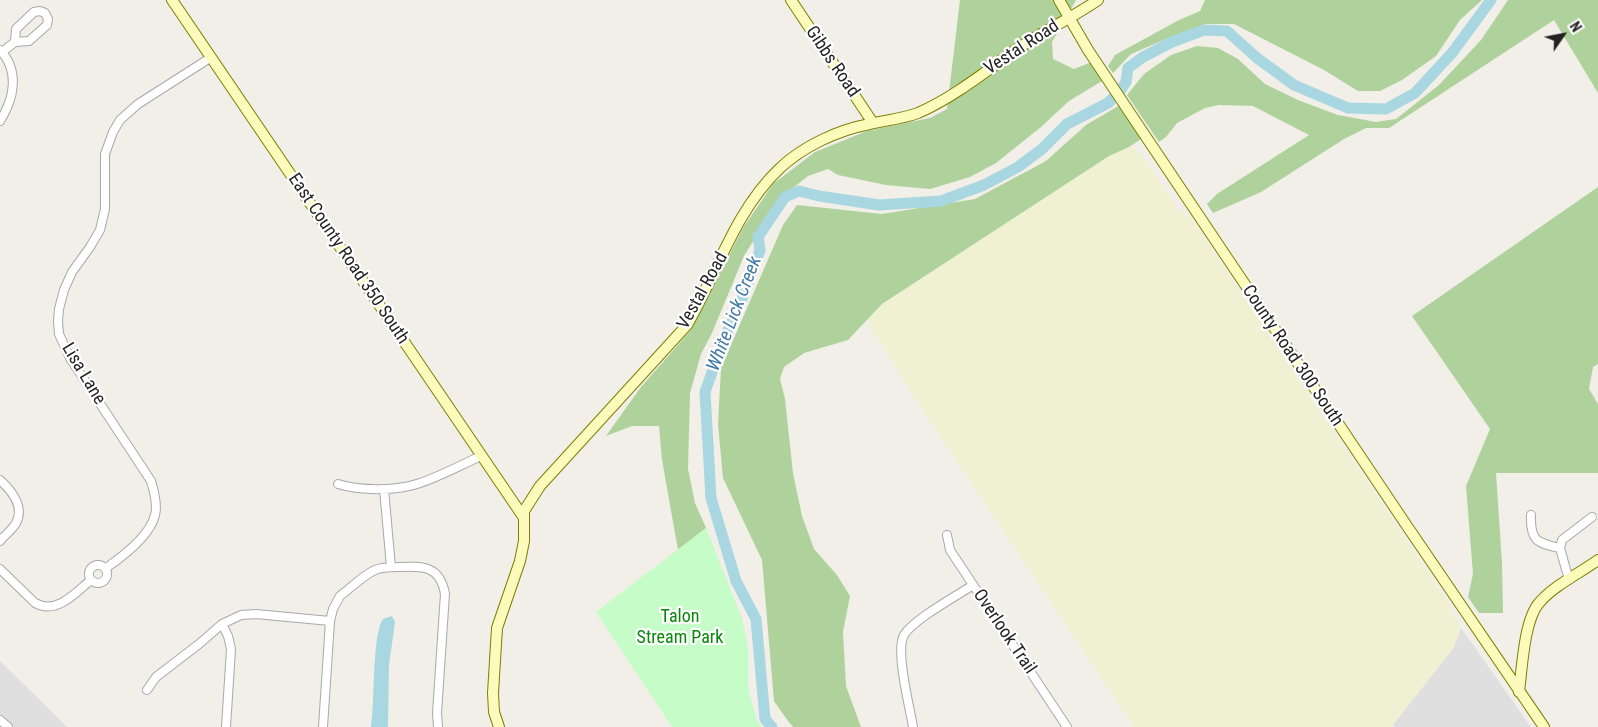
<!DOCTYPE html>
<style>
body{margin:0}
#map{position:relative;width:1598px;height:727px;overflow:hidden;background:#f2eee8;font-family:"Roboto Condensed",sans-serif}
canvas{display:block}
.north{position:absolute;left:1538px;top:10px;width:50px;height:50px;-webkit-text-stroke:4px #fff;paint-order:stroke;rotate:57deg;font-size:14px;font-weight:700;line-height:20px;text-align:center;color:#222}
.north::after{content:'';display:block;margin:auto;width:18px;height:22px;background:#222;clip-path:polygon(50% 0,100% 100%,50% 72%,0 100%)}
</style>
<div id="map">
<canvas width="1598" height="727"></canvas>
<div class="north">N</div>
</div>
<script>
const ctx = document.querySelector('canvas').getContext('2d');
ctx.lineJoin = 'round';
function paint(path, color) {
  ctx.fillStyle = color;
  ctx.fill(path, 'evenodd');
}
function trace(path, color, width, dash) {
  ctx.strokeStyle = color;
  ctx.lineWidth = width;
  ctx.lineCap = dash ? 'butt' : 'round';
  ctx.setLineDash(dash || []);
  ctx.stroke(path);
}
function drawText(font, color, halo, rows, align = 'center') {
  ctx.font = font + ' "Roboto Condensed",sans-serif';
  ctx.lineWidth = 4.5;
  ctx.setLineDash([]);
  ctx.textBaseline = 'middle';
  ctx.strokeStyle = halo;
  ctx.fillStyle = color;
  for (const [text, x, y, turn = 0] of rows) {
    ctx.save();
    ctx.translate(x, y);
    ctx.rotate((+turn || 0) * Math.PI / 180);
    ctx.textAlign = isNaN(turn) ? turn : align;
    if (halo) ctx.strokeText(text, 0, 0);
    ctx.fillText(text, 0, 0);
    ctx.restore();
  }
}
paint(new Path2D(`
 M1461,628L1531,727H1395L1393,725L1454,647Z
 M0,661L67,727H0Z`), '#e0dfdf');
paint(new Path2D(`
 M1129,147L1134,148L1140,153L1179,210L1192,220L1445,598L1461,628L1454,647L1391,727H1134L929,420L869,326V318L882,304L1109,156Z`), '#f0f1d3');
paint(new Path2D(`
 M960,0H1076L1052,42L1053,59L1074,69L1092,62L1102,81L1069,101L1041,127L996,163L970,177L930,189L886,185L838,175L828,169L808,176L778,200L744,256L712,333L701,354L690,393L688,469L695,503L706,528L678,550L662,460L659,426H632L606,436L641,387L691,330L743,228L773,184L815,152L867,131L930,118L947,109Z
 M1205,0H1482L1460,20L1436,56L1402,80L1380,91H1358L1324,70L1234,24H1206L1168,38L1131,54L1113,73L1108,66L1115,55L1179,20L1200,11Z
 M1508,0H1598V93L1554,20L1389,128H1366L1344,139L1261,192L1213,213L1207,204L1217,194L1309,135L1253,106L1219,105L1205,108L1177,123L1166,137L1159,142L1127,95L1144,74L1171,55L1197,46L1218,48L1238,59L1265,84L1298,100L1338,115L1376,122L1396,119L1439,85L1481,40Z
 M1120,105L1141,139L1129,147L1109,156L882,304L848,340L804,353L784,367L780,379L785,399L793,473L802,516L814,549L837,575L850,596L843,632L846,686L861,727H793L788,721L774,701L762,560L723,478L718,424L721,368L783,225L797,205L882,214L975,199L1046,161L1086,125Z
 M1598,187V364L1593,367L1589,389L1598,404V473H1496L1502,563L1503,613H1479L1468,597L1473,574L1466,486L1490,429L1412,316Z`), '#afd29c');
paint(new Path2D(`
 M706,528L742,618L748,648V688L757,721L762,727H672L596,612Z`), '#c6fcc7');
paint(new Path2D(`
 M392,616L395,622L389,665L388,727H371C375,704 372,634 383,619Z`), '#a8d7e1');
trace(new Path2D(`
 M772,727L765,719L756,619L736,581L711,498L705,392L724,339L740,304L760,250L758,237L785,197L799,191L819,196L879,205L941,201L984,185L1018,167L1042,149L1067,124L1108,103L1120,91L1126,82L1128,68L1143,57L1172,42L1204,30L1227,31L1257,58L1294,85L1348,108L1386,109L1415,93L1452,53L1491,0`), '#a8d7e1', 11);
const street = new Path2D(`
 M2,52L15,42L29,41L47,25L48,19L45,13L40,11L34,12L16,29L15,42
 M0,121C14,99 20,71 0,50
 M0,480C11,490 25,507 16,523C13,529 5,535 0,541
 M338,484C360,491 398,491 420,483C441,476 461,465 481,456
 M384,489L391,567
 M1531,515C1530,541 1537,543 1560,548L1569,580
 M947,535L950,550L1067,727
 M1560,548L1562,540L1592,517
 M89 574a9 9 0 1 1 18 0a9 9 0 1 1-18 0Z
 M106,568C122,557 150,536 155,515C158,505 154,491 151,481L70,358L59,334L58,321L59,309L64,290L72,272L90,247L100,230L105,209V154L113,132L120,120L138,104L210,58
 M0,569L35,603C57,615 75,593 91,580
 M222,624L228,636L231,649L226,727
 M147,690L156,677L199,644L222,624L241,615L256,614L330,621
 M0,720L8,727
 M323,727L330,621L333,609L340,596C351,588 362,576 375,570C382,567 390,567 398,567C422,566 440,565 445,594L437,713L438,727
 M913,727C910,708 895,651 904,635C914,619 955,597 973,585`);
const secondary = new Path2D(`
 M172,0L524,518
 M791,0L873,123
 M1059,0L1088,50L1134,119L1407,526L1544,727
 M1519,692C1522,669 1524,620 1539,603C1553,586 1580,573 1598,560
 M499,727L494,712L493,693L497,628L520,561L524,541V511L540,486L687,325C717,273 735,211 779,169C803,146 838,130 870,124C886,120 902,119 918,113C953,98 989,69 1020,47C1046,30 1073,17 1098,0`);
trace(street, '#a9a9a9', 10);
trace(secondary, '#7a8001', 12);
trace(street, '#fff', 8);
trace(secondary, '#fcfbbc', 10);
drawText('18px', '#222', '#fff', [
 ["Vestal Road",1022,48,-33],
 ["Gibbs Road",832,62,56],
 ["East County Road 350 South",348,259,56],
 ["Vestal Road",703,291,-61],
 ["County Road 300 South",1292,356,56],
 ["Lisa Lane",83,374,59],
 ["Overlook Trail",1004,632,56]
]);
drawText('18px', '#08870b', '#fff', [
 ["Talon",680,617],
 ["Stream Park",680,638]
]);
drawText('italic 19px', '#437aa6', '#fff', [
 ["White Lick Creek",735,314,-69]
]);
</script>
